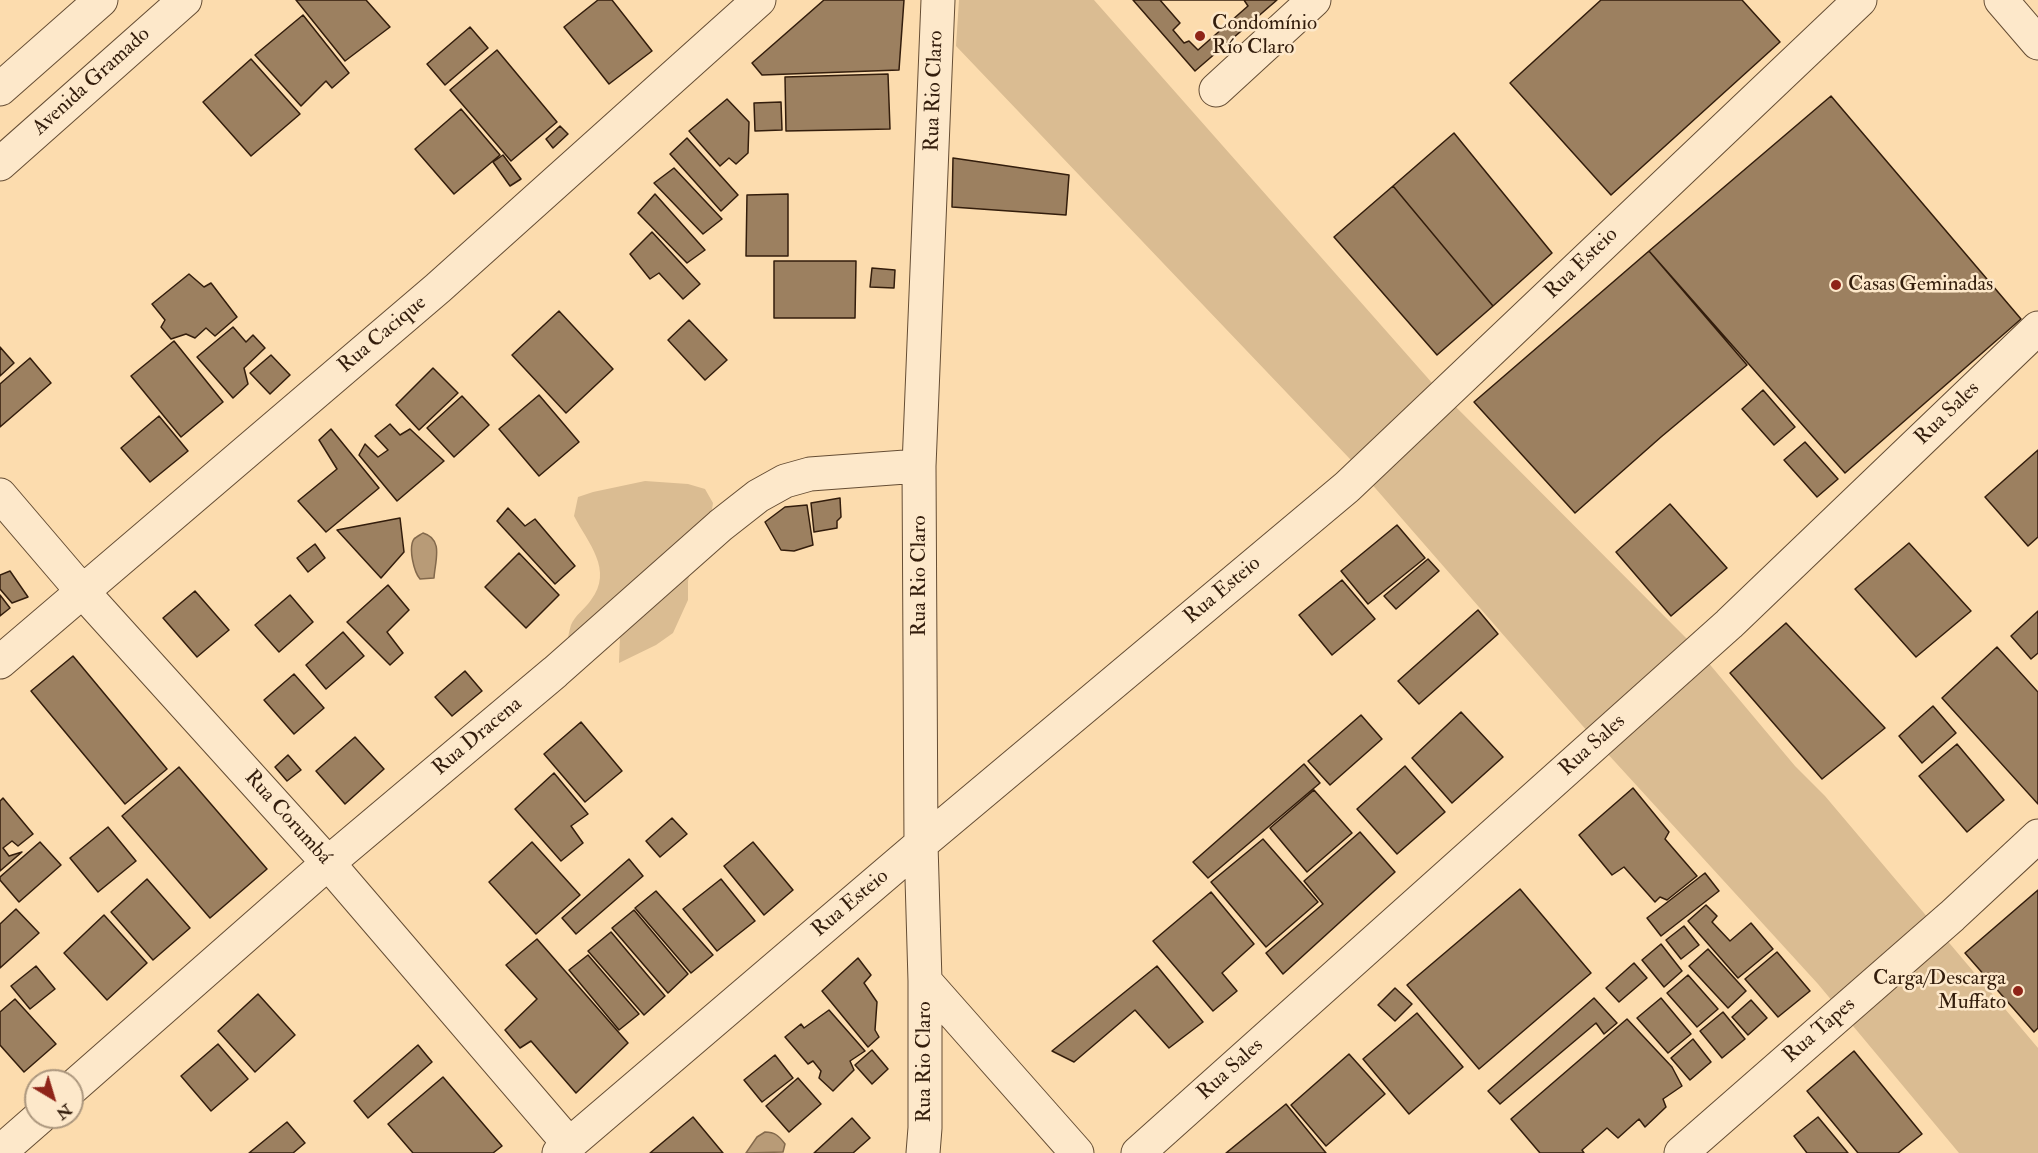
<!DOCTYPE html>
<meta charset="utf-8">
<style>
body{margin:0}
#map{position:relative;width:2038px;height:1153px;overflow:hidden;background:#fcdcae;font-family:"IM FELL Double Pica",serif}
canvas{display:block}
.north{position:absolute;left:24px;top:1069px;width:60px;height:60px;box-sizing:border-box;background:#fde8ca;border:2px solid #ac977e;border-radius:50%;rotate:142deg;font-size:16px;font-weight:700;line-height:24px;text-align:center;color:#331d0c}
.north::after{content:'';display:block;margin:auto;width:21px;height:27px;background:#8f2418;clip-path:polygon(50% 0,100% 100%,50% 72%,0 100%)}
</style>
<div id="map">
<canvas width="2038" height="1153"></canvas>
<div class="north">N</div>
</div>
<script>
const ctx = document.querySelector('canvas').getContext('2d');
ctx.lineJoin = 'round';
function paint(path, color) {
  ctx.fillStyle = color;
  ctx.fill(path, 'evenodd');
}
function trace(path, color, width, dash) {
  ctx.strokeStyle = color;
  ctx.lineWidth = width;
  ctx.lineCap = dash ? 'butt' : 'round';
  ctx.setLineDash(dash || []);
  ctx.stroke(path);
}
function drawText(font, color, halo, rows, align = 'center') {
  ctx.font = font + ' "IM FELL Double Pica",serif';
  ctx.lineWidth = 5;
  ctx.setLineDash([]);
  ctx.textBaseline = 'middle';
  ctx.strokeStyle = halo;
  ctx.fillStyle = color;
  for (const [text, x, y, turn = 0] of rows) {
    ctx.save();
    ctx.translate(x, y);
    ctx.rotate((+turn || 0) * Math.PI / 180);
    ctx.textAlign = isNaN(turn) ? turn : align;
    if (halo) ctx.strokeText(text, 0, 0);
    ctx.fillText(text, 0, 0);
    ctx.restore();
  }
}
paint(new Path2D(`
 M959,0H1094L1433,384L1696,648L1795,766L1825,796L2038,1048V1153H1959L1818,984L1595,740L1349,458L956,46Z
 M645,481L688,484L705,489L713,503L710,522L693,561L688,581V600L673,633L656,645L619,663L620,634L567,644C568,638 569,631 571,625C575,615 585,609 591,600C614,570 588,543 574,516L578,497L593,492Z`), '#dabc92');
const water = new Path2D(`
 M423,533C444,539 435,561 434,578L420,579C414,572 408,548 414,539C416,537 420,535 423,533Z
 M765,1132C775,1132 779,1136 785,1144L783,1152L746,1153L757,1137Z`);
paint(water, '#b89b77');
trace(water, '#83694c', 1.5);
const building = new Path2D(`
 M296,0H366L390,27L345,61Z
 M598,0H612L652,51L609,84L564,27Z
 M824,0H904L899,70L762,75L752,63Z
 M1133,0H1277L1195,71Z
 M1160,0H1244L1248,6L1198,50L1189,41L1184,43L1173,30L1180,23Z
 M1601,0H1742L1780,42L1611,195L1510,83Z
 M303,15L349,73L332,88L326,81L301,106L255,55Z
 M470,27L488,48L445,85L427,64Z
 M497,50L557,122L511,161L450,90Z
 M251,59L300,114L251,156L203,102Z
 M888,74L890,129L786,131L785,77Z
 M1831,96L2021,319L1845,473L1649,251Z
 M727,99L749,122L748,153L736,164L729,158L720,166L689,131Z
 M781,102L782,130L755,131L754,103Z
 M461,109L500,155L454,194L415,149Z
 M560,126L568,134L553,148L546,139Z
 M1454,133L1552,253L1493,306L1393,186Z
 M687,138L738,195L721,211L670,154Z
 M503,155L521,179L510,186L493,162Z
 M953,158L1069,175L1066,215L952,207Z
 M674,168L722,219L703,234L654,183Z
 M1393,186L1493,306L1437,355L1334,237Z
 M655,194L705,250L687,263L638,213Z
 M788,194V256H746L747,195Z
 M652,232L700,284L683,299L659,273L650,279L630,254Z
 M1649,251L1747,365L1661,437L1575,513L1474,402Z
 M774,261H856L855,318H774Z
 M872,268L895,270L894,288L870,287Z
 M189,274L204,287L211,283L237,317L215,336L206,328L195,338L186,334L171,339L161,327L165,320L152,304Z
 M559,311L613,369L566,413L512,355Z
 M689,320L727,360L705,380L668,340Z
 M233,327L246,342L253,335L265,348L244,368L248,384L233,398L197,357Z
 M174,341L223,402L181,437L131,376Z
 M0,347L14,363L0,376Z
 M271,355L290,375L270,394L250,373Z
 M30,358L51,383L0,427V384Z
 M433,368L458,393L419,430L396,405Z
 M1763,390L1795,427L1774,445L1742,409Z
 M539,395L579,442L539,476L499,429Z
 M462,396L489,425L454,457L427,428Z
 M159,416L188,451L150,482L121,448Z
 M390,424L400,435L410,429L444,461L397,501L359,455L365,444L378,457L388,450L375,436Z
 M331,429L379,488L326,532L298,501L337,469L319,440Z
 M1805,442L1838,479L1817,497L1784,460Z
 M2038,450V537L2028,546L1985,497Z
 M840,498L841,517L837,521V528L814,532L811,503Z
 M1670,504L1727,568L1671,616L1616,552Z
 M807,505L813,545L794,551L781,550L765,522L785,507Z
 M508,508L525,526L535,519L575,566L555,584L497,521Z
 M400,518L404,552L381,578L337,530Z
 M1397,525L1425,558L1368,604L1341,571Z
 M1909,543L1971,611L1916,657L1855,589Z
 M315,544L325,558L308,572L297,558Z
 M519,553L559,595L526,628L485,587Z
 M1428,559L1439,571L1396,609L1384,596Z
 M10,571L28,597L12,603L0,589V575Z
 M1342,580L1375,619L1332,655L1299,615Z
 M388,585L409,610L387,632L403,653L390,665L347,622Z
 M195,591L229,630L197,657L163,618Z
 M0,595L10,608L0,616Z
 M290,595L313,622L279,652L255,625Z
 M1478,610L1498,634L1419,704L1398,681Z
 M2038,611V653L2031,659L2011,636Z
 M1786,623L1885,728L1822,779L1730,673Z
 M343,632L364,656L326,689L306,665Z
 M1997,647L2038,692V804L1942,698Z
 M73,656L167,769L125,804L31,691Z
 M465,671L482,691L452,716L435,697Z
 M294,674L324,708L294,734L264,700Z
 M1933,706L1956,733L1922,763L1899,736Z
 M1461,712L1503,757L1452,803L1412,758Z
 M1361,715L1382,739L1330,785L1308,761Z
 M581,722L622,771L585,802L544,754Z
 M355,737L384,769L345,804L316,771Z
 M1957,744L2004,800L1967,832L1919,776Z
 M288,755L301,770L287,781L275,767Z
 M1304,764L1320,783L1208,878L1193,862Z
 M1405,766L1445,812L1397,854L1357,809Z
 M179,767L267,869L210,918L122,816Z
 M554,773L588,814L571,826L583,843L561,861L515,809Z
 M1633,788L1669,832L1665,839L1697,876L1667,900L1660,897L1655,902L1624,867L1612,875L1579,835Z
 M1314,790L1352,833L1307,872L1270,828Z
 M3,798L33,834L18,846L12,841L3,848L9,856L22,852L0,871V801Z
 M672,818L687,834L660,857L646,841Z
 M108,827L136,861L98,892L70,858Z
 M1360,832L1395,872L1283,974L1266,953L1323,904L1304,881Z
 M1263,839L1318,902L1266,947L1211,882Z
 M40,842L61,865L19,902L0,880V877Z
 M532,842L580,895L536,934L489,882Z
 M753,842L793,890L764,915L724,866Z
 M629,859L643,876L576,934L562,918Z
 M1705,873L1719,891L1661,936L1647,918Z
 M147,879L190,928L153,960L111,912Z
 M721,879L755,921L717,951L683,909Z
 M1520,889L1591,973L1479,1069L1407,985Z
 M2038,890V1028L2034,1032L1965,953Z
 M656,891L713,955L691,973L635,908Z
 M1211,892L1254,944L1222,973L1237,991L1213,1011L1153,941Z
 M1706,905L1717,916L1712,922L1730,941L1751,923L1773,949L1738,978L1688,921Z
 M16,909L39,933L0,968V924Z
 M634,910L688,974L668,993L612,928Z
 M104,915L147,963L107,1000L64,953Z
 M1684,926L1699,945L1681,959L1666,940Z
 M611,932L665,996L644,1015L588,951Z
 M537,939L628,1043L576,1093L531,1041L520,1048L505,1030L537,999L506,965Z
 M1661,944L1682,971L1664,987L1642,960Z
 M1708,949L1746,991L1728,1008L1689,966Z
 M1777,952L1810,991L1778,1017L1745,979Z
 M588,955L639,1014L619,1030L569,970Z
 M858,958L871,975L864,983L877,1002L875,1030L879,1037L868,1047L822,991Z
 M1634,963L1647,978L1619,1002L1606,988Z
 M36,966L55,989L30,1009L11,986Z
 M1157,966L1203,1022L1169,1048L1135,1010L1074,1062L1052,1051Z
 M1688,975L1718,1009L1697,1027L1667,993Z
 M1395,988L1412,1004L1395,1021L1378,1005Z
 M258,994L295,1035L255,1072L218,1031Z
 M1594,998L1617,1023L1604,1034L1596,1023L1500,1104L1488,1091Z
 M1661,998L1691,1034L1668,1053L1637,1018Z
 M15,999L56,1044L24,1072L0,1045V1012Z
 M1751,1000L1767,1018L1748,1035L1732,1017Z
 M829,1010L865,1051L850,1061L854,1070L833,1091L819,1078L821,1071L813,1061L808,1064L785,1037L801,1024L804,1028Z
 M1723,1012L1745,1039L1722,1058L1700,1031Z
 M1417,1013L1463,1067L1409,1114L1363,1059Z
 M1627,1019L1672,1067L1682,1086L1663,1099L1666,1107L1645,1127L1639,1119L1618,1138L1607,1128L1582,1150L1584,1153H1540L1511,1119Z
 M1693,1039L1711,1062L1690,1080L1671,1058Z
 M218,1044L248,1079L211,1111L181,1076Z
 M418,1045L432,1062L368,1118L354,1101Z
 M872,1050L888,1069L872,1084L855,1065Z
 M1854,1051L1922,1134L1898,1153H1858L1807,1091Z
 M1349,1054L1385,1094L1326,1146L1291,1105Z
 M775,1055L793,1078L762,1102L744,1080Z
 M443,1077L502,1146L493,1153H413L388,1124Z
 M798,1078L821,1104L789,1132L766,1106Z
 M1286,1104L1326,1153H1226Z
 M693,1117L723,1153H650Z
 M1818,1117L1848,1153H1807L1794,1136Z
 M852,1118L870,1138L853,1153H814Z
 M287,1122L305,1143L293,1153H249Z`);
paint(building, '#9c8060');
trace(building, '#331d0c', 1.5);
const minor = new Path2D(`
 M2001,0L2038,43
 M0,89L101,0
 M1216,90L1314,0
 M0,164L185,0
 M0,495L82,591L328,863L569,1144
 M0,662L438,288L759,0
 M925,981L1077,1153
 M72,1088L328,863L555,672L721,525L758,496L785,481L810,474L919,466
 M0,1152L40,1117
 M559,1153L921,844L1347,487L1860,0
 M923,1153L925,1128V981L921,844L919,466L938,0
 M1138,1153L1729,624L2038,328
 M1681,1153L1952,916L2038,836`);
trace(minor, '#654d34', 35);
trace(minor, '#fde8ca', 33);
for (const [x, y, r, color] of [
 [1200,36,6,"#8f2418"],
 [1836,285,6,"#8f2418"],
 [2018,991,6,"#8f2418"]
]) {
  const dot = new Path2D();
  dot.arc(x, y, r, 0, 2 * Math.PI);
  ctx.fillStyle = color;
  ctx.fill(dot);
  trace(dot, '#fde8ca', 2);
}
drawText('21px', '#331d0c', '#fde8ca', [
 ["Condomínio",1212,24],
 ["Río Claro",1212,48],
 ["Casas Geminadas",1848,285],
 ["Carga/Descarga",2006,979,"right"],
 ["Muffato",2006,1003,"right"]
], 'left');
drawText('21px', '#331d0c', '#fde8ca', [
 ["Avenida Gramado",92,82,-42],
 ["Rua Rio Claro",935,91,-88],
 ["Rua Esteio",1582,264,-44],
 ["Rua Cacique",383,335,-40],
 ["Rua Sales",1948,414,-44],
 ["Rua Rio Claro",920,576,-90],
 ["Rua Esteio",1223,591,-40],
 ["Rua Dracena",478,737,-40],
 ["Rua Sales",1593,746,-42],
 ["Rua Corumbá",287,818,48],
 ["Rua Esteio",851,904,-40],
 ["Rua Tapes",1820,1031,-41],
 ["Rua Rio Claro",925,1062,-90],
 ["Rua Sales",1231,1070,-42]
]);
</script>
